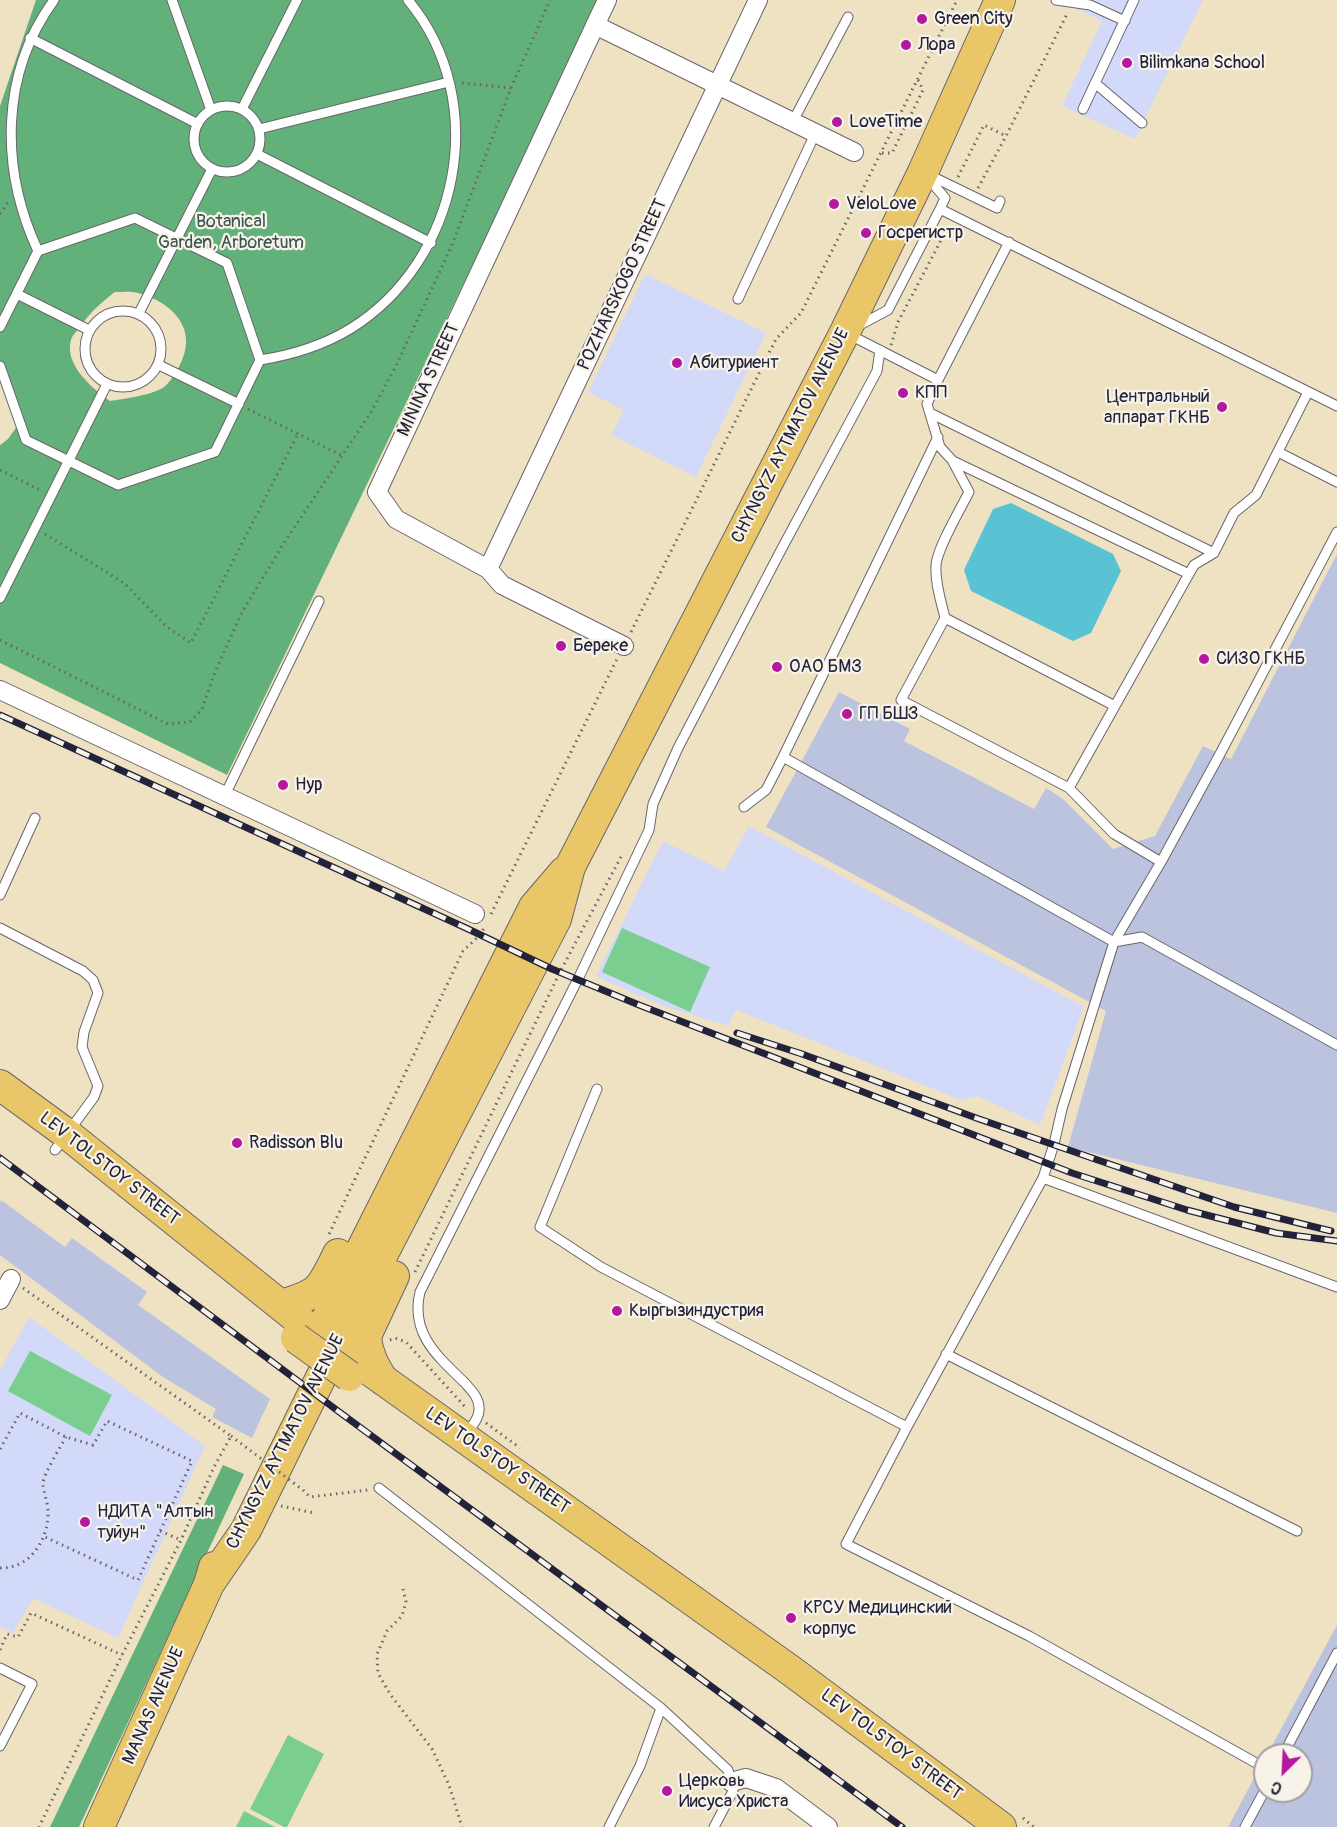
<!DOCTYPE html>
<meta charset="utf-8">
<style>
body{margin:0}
#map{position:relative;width:1337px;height:1827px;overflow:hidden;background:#efe2c3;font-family:Pangolin,sans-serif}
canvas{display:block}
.north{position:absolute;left:1253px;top:1743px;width:60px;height:60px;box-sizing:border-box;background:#f7f3e8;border:2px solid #a29fa3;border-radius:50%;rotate:204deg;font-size:16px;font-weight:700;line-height:24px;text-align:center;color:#22223b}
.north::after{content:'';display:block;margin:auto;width:21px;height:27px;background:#b5179e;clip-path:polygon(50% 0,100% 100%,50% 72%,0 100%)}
</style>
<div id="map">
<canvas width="1337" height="1827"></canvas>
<div class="north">С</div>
</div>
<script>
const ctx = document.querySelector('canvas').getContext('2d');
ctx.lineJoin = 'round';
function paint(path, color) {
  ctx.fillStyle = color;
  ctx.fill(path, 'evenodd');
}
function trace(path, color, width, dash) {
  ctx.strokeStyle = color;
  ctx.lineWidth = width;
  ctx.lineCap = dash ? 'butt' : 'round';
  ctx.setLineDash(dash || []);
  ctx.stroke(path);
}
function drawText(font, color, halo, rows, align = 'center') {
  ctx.font = font + ' Pangolin,sans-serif';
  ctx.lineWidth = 4.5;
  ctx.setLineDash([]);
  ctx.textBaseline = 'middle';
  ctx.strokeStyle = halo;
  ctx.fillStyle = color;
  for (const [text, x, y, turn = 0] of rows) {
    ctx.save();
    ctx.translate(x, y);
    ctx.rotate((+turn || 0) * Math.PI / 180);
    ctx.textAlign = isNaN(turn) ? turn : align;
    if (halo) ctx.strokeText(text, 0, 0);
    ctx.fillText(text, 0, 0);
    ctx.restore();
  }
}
paint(new Path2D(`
 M1079,0H1203L1135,139L1062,106L1102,21L1075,8Z
 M645,274L766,333L696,477L611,435L624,410L588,392Z
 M749,826L1084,1007L1040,1125L977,1096L961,1100L736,1010L728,1026L663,1006L596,976L663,841L724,871Z
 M29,1317L205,1446L118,1638L33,1598L13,1633L0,1627V1370Z`), '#d2d9f9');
paint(new Path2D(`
 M1337,554V1213L1068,1147L1106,1011L766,827L839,692L910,729L904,741L1034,809L1046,788L1062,798L1113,849L1155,836L1203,746L1231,759Z
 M1,1200L65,1247L72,1238L147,1292L138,1305L270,1399L252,1438L212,1417L216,1409L163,1377L0,1255V1203Z
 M1337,1625V1827H1228L1265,1758V1791H1301V1755H1267Z`), '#bcc3de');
paint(new Path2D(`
 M622,928L710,967L690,1012L602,972Z
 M30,1351L112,1395L90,1436L8,1391Z
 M288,1735L324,1754L287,1827H284L250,1809Z
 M244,1811L275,1827H236Z`), '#7ace90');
paint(new Path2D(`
 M36,0H600L227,775L0,663V445L8,439L20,422L21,412L0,366V106ZM115,292C122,292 131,291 138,293C169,301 197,326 182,360C178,370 172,380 164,387C153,395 123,399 110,401C92,388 64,365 71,340C72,336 76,332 78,329C91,312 98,305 115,292Z
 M223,1465L244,1474L79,1827H50Z`), '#63b17a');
paint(new Path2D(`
 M1011,503L1113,554L1121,571L1091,633L1073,641L971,591L964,570L993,509Z`), '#59c3d4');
const service = new Path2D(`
 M172,0L211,110
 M1056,0L1090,5L1125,21
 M30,38L198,124
 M1095,83L1142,123
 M194 139a33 33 0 1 1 66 0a33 33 0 1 1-66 0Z
 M242,109L297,0
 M1083,109L1134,0
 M792,123L848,17
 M259,129L449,82
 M257,154L431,243
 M927,174L997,208L1000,201
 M940,209L1337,406
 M38,251C0,169 0,74 54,0
 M17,294L89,330
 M738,299L815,134
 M85 349a38 38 0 1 1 76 0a38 38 0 1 1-76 0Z
 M139,313L212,169
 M858,326L888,310L940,209L945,198L927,177
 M0,327L38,251L135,218L227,263L260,360L215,452L118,485L26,440L0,366
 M850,335L938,380L927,404L940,447L952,460L969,492C961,508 936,550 936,566C935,583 941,601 945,618L901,700L1069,788L1114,834L1161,862
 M260,360C292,355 322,346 350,329C460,261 492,101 408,0
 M159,365L239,404
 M938,380L1009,242
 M930,413L1214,553
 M1278,452L1337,482
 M953,461L1189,574
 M0,598L107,384
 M945,618L1115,706
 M783,757L1114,942L1142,937L1337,1045
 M1069,788L1194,565L1214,553L1234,513L1256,495L1308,392
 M224,797L319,601
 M744,807L766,790L783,757L938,437
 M0,895L35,818
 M0,928L83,971L93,980L98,993L84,1032L82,1047L98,1086L94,1097L55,1150
 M597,1089L540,1227L601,1267L907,1427
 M1043,1178L1337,1287
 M946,1354L1297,1531
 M466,1434C471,1427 479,1419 479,1410C480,1398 471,1390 464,1382C437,1356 410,1333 420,1292L578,979L649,830L653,804L678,748L780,552L877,371L880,350
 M379,1488L661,1708L728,1770L733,1791L714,1827
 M0,1668L32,1684L0,1746
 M1283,1755L1337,1653
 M1265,1768L1029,1636L846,1544L907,1427L1043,1178L1054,1144L1062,1109L1114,942L1161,862L1220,754L1337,532
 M609,1827L640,1766L661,1708
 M1245,1827L1265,1790`);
const minor = new Path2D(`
 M607,0L377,492L396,519L488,569L502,585L624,646
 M595,25L854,152
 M488,569L758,0
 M0,690L475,914
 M0,1300L11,1279
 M731,1782L746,1778L776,1788L828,1827`);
const primary = new Path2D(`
 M0,1085L67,1134L304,1324
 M281,1305C321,1293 320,1290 338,1254
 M324,1324L534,907L564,872
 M358,1362L790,1670L1001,1827
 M383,1380C374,1366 367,1353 366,1336L394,1276
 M209,1584L246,1530L354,1310L556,919L570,867L845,332L923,172L1000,0
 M99,1827L209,1584L214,1567`);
trace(service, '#6a656b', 11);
trace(minor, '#6a656b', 20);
trace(primary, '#6a656b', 32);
trace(new Path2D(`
 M462,83L511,88
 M882,153H892L923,90L918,80
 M958,177L984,125L1006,136
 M978,188L1006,136L1068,12
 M0,214L8,202
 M891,345L898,322L948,227
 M248,409L341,455
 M0,470L42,491
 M45,534L124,583L167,627L191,643L298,434
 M631,632L776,339L801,313L957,0
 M0,640L168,724L190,722L202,709L215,672L242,612L284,543L370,414L396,366L452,245L511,88L550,0
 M491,914L617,659
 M329,1234L463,951L480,935L484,928
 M415,1272L560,972L623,853
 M23,1288L231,1436L214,1467L181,1540L122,1655L39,1827
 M390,1340L395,1338L406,1342L467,1409
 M486,1423L520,1448
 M0,1449L20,1413L66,1437L93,1445L107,1421L192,1461L138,1580L45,1537
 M303,1490L310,1497L368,1490
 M281,1506L314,1513
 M160,1531L181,1540
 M0,1568C31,1569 49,1538 48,1511C48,1502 43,1492 43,1483C43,1475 61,1446 66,1437
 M403,1589L406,1602L402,1616L387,1631L377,1654L378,1673L390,1694L432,1749L449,1785L462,1827
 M0,1650L7,1634L18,1637L31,1613L122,1655
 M1023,1818L1034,1827`), '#6a656b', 3, [1.5, 4.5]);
trace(service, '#fff', 9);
trace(minor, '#fff', 18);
trace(primary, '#e9c769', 30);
const rail = new Path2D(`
 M0,715L466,928L552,969L639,1005L1072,1173L1187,1210L1276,1233L1337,1241
 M737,1033L802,1054L979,1119L1234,1207L1331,1231
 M0,1158L342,1414L902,1827`);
trace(rail, '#22223b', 7);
trace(rail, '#f7f3e8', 4.5, [14]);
const primaryBridge = new Path2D(`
 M296,1338L349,1376`);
trace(primaryBridge, '#6a656b', 32, []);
trace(new Path2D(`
 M231,1436L303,1490`), '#6a656b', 3, [1.5, 4.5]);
trace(primaryBridge, '#e9c769', 30);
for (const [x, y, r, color] of [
 [922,19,6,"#b5179e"],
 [906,45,6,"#b5179e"],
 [1127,63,6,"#b5179e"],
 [837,122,6,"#b5179e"],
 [834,204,6,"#b5179e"],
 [866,233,6,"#b5179e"],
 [677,363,6,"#b5179e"],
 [903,393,6,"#b5179e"],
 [1222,407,6,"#b5179e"],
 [561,646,6,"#b5179e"],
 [1204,659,6,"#b5179e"],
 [777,667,6,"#b5179e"],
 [847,714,6,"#b5179e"],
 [283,785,6,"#b5179e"],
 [237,1143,6,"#b5179e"],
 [617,1311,6,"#b5179e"],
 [85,1522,6,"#b5179e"],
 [791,1618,6,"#b5179e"],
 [667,1791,6,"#b5179e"]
]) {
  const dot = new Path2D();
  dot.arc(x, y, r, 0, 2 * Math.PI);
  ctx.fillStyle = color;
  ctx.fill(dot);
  trace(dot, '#f7f3e8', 2);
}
drawText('18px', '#22223b', '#f7f3e8', [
 ["Green City",934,19],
 ["Лора",918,45],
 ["Bilimkana School",1139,63],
 ["LoveTime",849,122],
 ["VeloLove",846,204],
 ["Госрегистр",878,233],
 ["Абитуриент",689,363],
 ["КПП",915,393],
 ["Центральный",1210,397,"right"],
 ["аппарат ГКНБ",1210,418,"right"],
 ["Береке",573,646],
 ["СИЗО ГКНБ",1216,659],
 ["ОАО БМЗ",789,667],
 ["ГП БШЗ",859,714],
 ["Нур",295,785],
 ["Radisson Blu",249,1143],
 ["Кыргызиндустрия",629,1311],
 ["НДИТА \"Алтын",97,1512],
 ["туйун\"",97,1533],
 ["КРСУ Медицинский",803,1608],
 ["корпус",803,1629],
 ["Церковь",679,1781],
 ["Иисуса Христа",679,1802]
], 'left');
drawText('18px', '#3c5654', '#f7f3e8', [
 ["Botanical",231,222],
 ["Garden, Arboretum",231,243]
]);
drawText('18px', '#22223b', '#f7f3e8', [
 ["POZHARSKOGO STREET",623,285,-65],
 ["MININA STREET",429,380,-65],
 ["CHYNGYZ AYTMATOV AVENUE",791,436,-63],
 ["LEV TOLSTOY STREET",109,1169,38],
 ["CHYNGYZ AYTMATOV AVENUE",286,1442,-63],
 ["LEV TOLSTOY STREET",497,1461,35],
 ["MANAS AVENUE",154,1706,-66],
 ["LEV TOLSTOY STREET",891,1745,37]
]);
</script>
